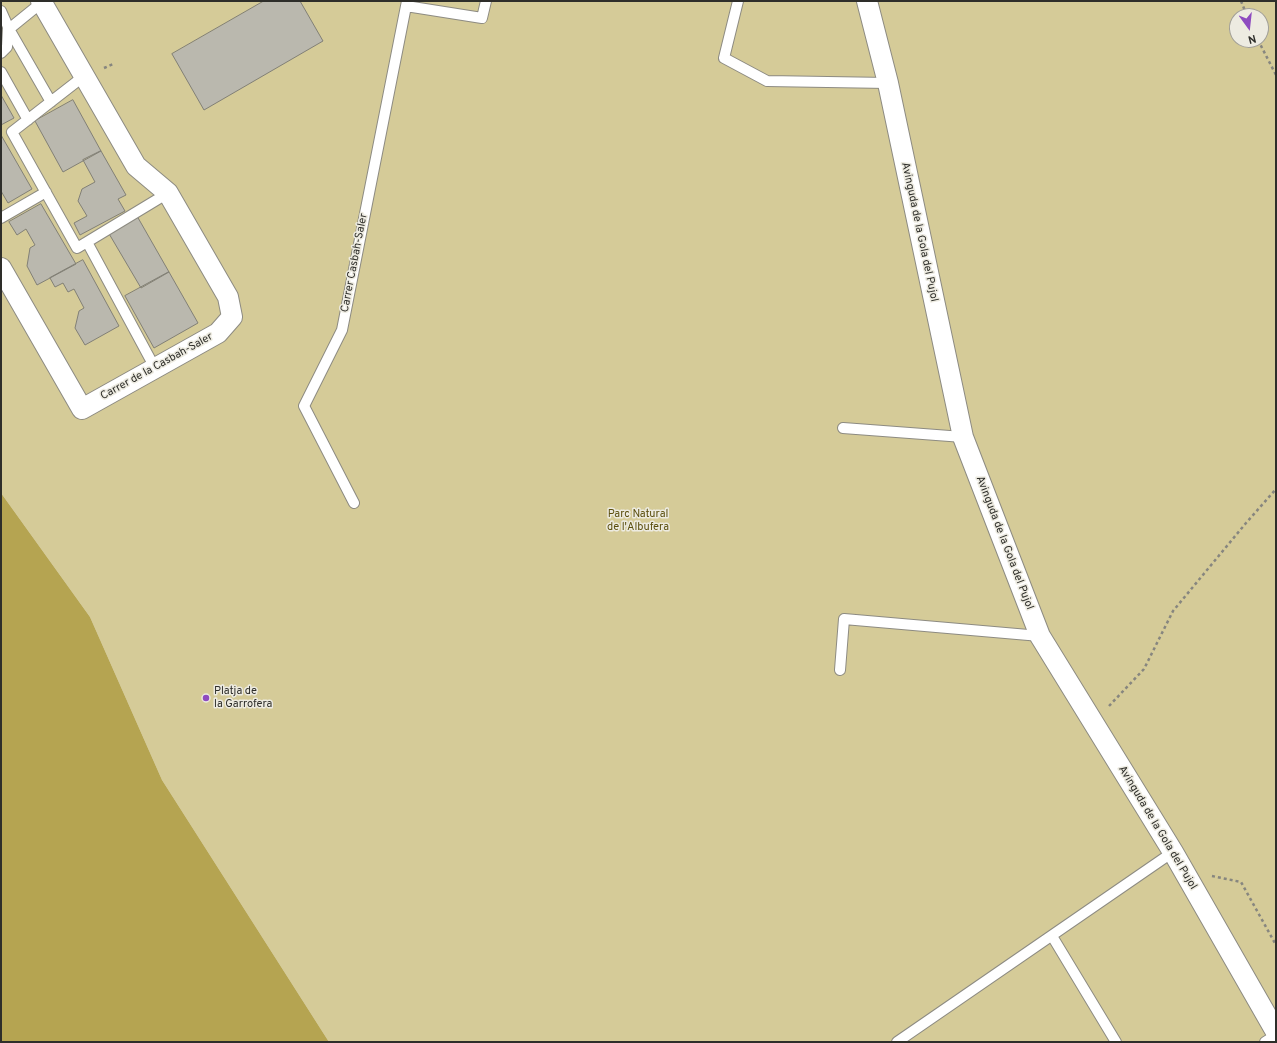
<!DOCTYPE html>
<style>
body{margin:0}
#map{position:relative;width:1277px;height:1043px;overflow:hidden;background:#edebe1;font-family:Overpass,sans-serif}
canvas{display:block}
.frame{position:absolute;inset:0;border:2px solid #2e2e2a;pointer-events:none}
.north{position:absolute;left:1229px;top:8px;width:40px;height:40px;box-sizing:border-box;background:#edebe1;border:1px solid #a19f98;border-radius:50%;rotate:165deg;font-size:11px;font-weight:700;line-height:16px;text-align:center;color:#2e2e2a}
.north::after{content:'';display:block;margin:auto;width:14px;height:18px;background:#8e4bc0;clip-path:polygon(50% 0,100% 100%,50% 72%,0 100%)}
</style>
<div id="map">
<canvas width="1277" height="1043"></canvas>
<div class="frame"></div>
<div class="north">N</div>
</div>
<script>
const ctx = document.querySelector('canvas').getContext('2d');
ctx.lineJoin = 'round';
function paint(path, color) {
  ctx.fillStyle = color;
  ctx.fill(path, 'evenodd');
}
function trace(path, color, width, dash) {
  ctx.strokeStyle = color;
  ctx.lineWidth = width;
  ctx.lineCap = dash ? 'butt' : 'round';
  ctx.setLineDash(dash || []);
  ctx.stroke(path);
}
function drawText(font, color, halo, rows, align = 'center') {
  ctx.font = font + ' Overpass,sans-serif';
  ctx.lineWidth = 3;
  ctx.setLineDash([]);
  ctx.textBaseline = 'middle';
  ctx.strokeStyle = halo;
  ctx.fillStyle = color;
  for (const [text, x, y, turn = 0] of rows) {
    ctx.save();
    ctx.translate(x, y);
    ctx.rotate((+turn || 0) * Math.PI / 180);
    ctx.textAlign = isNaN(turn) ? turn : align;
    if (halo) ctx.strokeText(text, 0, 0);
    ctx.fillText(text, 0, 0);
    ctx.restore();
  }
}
paint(new Path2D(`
 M1,1H1276V1042H329L162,780L90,617L1,493ZM1237,16H1261V40H1237Z`), '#d5cb98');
paint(new Path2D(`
 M1,493L90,617L162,780L329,1042H1Z`), '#b5a451');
const building = new Path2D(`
 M264,1H300L323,41L204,110L172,54Z
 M1,95L14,118L1,125Z
 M73,100L101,151L63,172L35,121Z
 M1,135L32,189L8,203L1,191Z
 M101,151L126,195L118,199L125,211L80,235L74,223L87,216L78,201L82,189L95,182L83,160Z
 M41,204L76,264L37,285L27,266L30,248L35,245L26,229L17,235L9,222Z
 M137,216L169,272L141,288L108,232Z
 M83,260L119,326L85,345L75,328L79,311L84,308L74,289L68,292L63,283L55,287L50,278Z
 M169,272L198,323L154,348L125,296Z`);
paint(building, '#bab8ae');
trace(building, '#828076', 1);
const service = new Path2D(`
 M738,1L724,58L767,81L888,83
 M406,6L482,18L486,1
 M1,11L9,29L41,3
 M9,29L51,102
 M1,53L7,47L8,28
 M1,72L28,120
 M84,76L12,132L77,248L87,242L155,368
 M1,218L46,192
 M87,242L168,193
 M843,428L963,437
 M354,503L304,406L342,330L407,1
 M840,670L844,619L1040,636
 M1052,936L1116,1042
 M897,1042L1173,852
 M1265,1042L1276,1035`);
const minor = new Path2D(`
 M867,1L888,83L963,437L1040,636L1173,852L1276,1032
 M1,268L82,409L218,333L232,317L228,297L168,193L136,166L41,1`);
trace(service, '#8d8b82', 12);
trace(minor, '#8d8b82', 22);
trace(new Path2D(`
 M1241,1L1247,16
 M1258,40L1276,75
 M104,68L113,64
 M1109,706L1144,669L1173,611L1246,523L1276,489
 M1212,876L1241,882L1276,945`), '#87867f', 2.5, [3, 3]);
trace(service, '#fff', 10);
trace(minor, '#fff', 20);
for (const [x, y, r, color] of [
 [206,698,4,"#8e4bc0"]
]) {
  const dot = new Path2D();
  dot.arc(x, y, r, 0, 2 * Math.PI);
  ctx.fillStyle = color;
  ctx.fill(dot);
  trace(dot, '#edebe1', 1.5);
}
drawText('11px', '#2e2e2a', '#edebe1', [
 ["Avinguda de la Gola del Pujol",919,232,78],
 ["Carrer Casbah-Saler",355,263,-79],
 ["Carrer de la Casbah-Saler",157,367,-29],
 ["Avinguda de la Gola del Pujol",1004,543,69],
 ["Avinguda de la Gola del Pujol",1157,828,59]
]);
drawText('11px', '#5b4f0e', '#edebe1', [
 ["Parc Natural",638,515],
 ["de l'Albufera",638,528]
]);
drawText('11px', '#2e2e2a', '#edebe1', [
 ["Platja de",214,692],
 ["la Garrofera",214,705]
], 'left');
</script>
